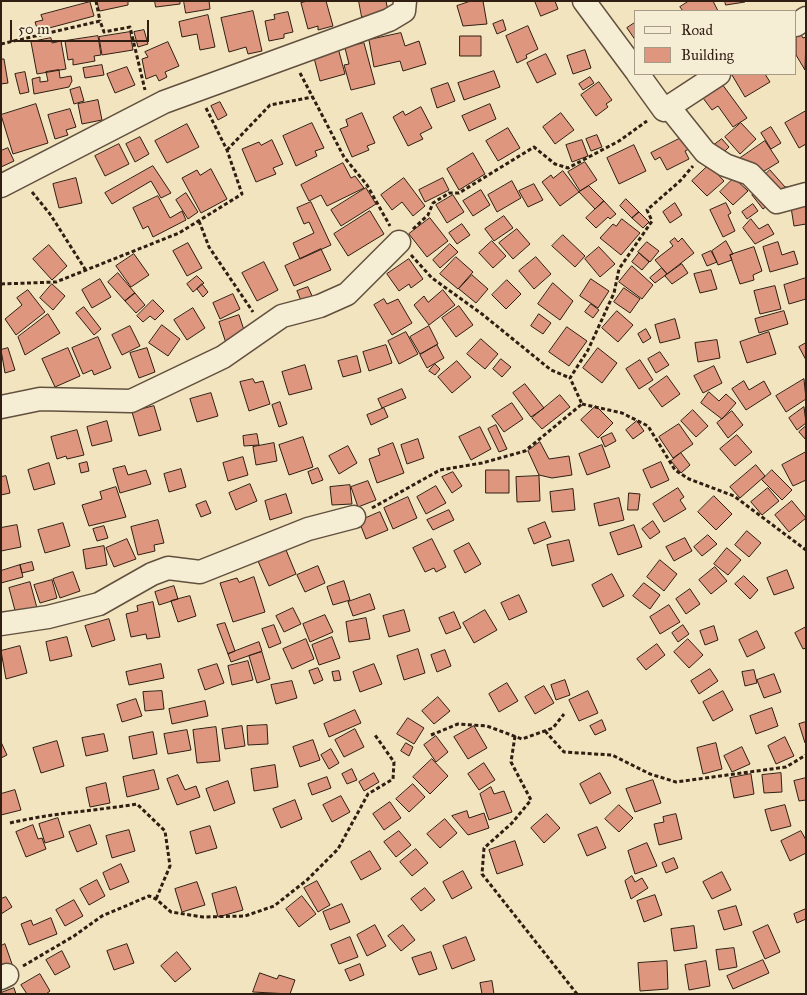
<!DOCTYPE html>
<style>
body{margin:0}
#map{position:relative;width:807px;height:995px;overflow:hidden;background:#f1e4be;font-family:"IM FELL Great Primer",serif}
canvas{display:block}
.frame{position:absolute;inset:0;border:2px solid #311e13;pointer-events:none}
.legend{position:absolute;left:634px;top:10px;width:162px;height:65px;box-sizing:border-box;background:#f6edd5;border:1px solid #a79a87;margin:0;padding:6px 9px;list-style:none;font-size:15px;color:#311e13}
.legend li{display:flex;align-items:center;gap:10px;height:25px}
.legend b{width:25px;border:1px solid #a79a87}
.scale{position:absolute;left:10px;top:20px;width:139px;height:22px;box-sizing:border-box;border:2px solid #311e13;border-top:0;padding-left:6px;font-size:15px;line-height:18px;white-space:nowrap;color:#311e13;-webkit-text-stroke:4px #f6edd5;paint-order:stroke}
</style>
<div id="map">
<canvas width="807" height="995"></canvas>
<div class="frame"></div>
<ul class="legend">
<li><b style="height:6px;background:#f6edd5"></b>Road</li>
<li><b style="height:14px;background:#df967e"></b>Building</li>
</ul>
<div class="scale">50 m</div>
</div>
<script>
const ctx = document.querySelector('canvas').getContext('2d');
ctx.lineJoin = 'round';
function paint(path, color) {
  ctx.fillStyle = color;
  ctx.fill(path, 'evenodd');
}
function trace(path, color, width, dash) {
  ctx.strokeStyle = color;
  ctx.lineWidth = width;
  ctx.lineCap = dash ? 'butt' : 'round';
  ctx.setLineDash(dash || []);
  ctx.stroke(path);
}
const building = new Path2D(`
 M97,1H128V5L100,11Z
 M155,1H180V4L156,7Z
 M184,1H209L210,9L186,13Z
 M308,1H326L333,26L318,30V26L308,29L301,3Z
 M359,1H386L389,16L373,15L362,17Z
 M471,1H483L487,24L463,26L457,6Z
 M535,1H555L558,9L541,16Z
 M689,1H713L718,11H683L680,7Z
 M725,1H745V2L726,5Z
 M90,2L94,16L38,31L35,22L43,20L41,15Z
 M253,11L262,51L248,54L246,47L229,52L221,18Z
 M288,12L293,32L284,34V38L269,41L265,21L275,19L274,15Z
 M208,15L215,47L200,50L197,34L182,37L179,22Z
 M503,20L506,30L497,34L493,24Z
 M636,22V41L627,28Z
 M528,26L538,49L526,55L527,58L517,63L506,36Z
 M144,30L148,44L138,47L134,32Z
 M130,32L133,50L102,55L99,37Z
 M401,33L405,46L419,41L426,64L403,71L400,61L374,67L369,40Z
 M800,33L803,38L806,37L805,70L796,55V36Z
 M98,36L101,55L94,56L95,61L73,65V59L68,60L65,41Z
 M460,36H481V56H460Z
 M51,38L52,43L61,41L66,69L37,74L31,42Z
 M168,42L179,66L165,72L167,77L159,81L156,75L146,79L142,59L148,57L145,52Z
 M364,43L375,84L351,90L344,65L349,64L345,48Z
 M338,48L345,74L320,81L313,54Z
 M585,50L591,68L573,74L567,56Z
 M546,54L556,74L537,83L527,63Z
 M1,59H4L8,83L1,84Z
 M102,65L104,75L85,78L83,68Z
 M127,67L135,85L115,93L107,74Z
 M59,70L60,78L71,76L72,81L69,87L34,94L32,79L40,77V82L48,81L46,72Z
 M494,71L500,87L464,100L458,83Z
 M25,72L29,92L20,94L15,74Z
 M734,74H765L770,82L745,97L732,75Z
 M590,77L594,83L583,90L579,84Z
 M599,82L612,100L606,104L608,107L596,116L581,95Z
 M448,83L455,101L437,108L431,89Z
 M722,84L747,118L733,127L718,106L712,110L703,98Z
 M80,87L84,101L74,104L70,90Z
 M98,100L102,120L82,124L78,104Z
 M220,102L227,115L218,120L211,106Z
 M36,104L48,143L13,154L1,115Z
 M490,104L496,119L469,131L462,116Z
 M421,107L432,128L420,134L423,139L408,146L393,117L403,111L405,115Z
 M70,109L76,127L66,130L68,135L55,139L48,115Z
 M806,111V144L799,148L785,123Z
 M362,113L375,143L367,146L369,150L352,157L340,129L348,126L346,120Z
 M561,113L574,130L555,144L543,127Z
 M312,123L324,148L315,151L317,156L296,166L283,136Z
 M741,123L756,139L740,154L725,137Z
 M187,124L199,147L167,163L155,141Z
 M771,127L781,143L771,149L761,133Z
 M508,128L520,148L498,161L486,141Z
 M597,135L602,147L591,151L586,139Z
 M685,136L691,148L685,151L689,159L667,170L660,157L655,160L651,153Z
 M140,137L149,154L135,162L126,144Z
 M722,139L729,147L722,154L714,145Z
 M272,140L283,164L273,168L276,174L256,182L242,149L259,142L261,145Z
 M582,140L588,156L572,162L566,145Z
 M765,141L779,162L756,176L736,161Z
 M119,144L129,164L105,176L95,156Z
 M634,145L646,171L619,184L607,158Z
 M8,148L14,161L1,167V151Z
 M473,153L485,174L459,190L447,169Z
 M585,162L597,180L580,191L568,172Z
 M343,163L351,178L355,176L364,188L327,206L321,195L309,201L301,185Z
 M709,165L724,181L707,196L692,181Z
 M153,166L171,193L161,198L151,181L112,204L105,193Z
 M211,169L227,199L201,213L182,178L197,170L200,175Z
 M770,170L785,187H788L790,193L778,199L760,180Z
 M563,171L579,192L560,206L542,182L551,175L553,178Z
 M76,178L82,203L59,208L53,184Z
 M404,178L425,206L413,216L402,202L392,210L381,195Z
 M443,178L449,190L425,202L419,190Z
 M734,178L748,191L733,205L720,192Z
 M512,181L521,198L497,212L488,195Z
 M534,184L543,200L528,207L519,191Z
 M589,186L604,201L595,209L579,192Z
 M761,187L773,201L763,209L752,195Z
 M366,188L376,204L341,226L331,210Z
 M481,190L490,205L473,216L463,201Z
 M186,193L198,212L188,219L176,200Z
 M453,195L464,212L447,223L436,205Z
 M158,196L170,218L182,211L186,220L153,237L148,226L143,229L133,208Z
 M806,198V224L794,226L790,201Z
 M626,199L639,212L632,218L620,206Z
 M604,201L616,214L610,219L608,217L596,228L586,218Z
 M311,202L331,245L300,259L293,243L314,233L309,222L304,224L297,208Z
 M675,203L682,215L670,223L663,212Z
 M726,203L731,213L728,215L735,231L723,237L710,210Z
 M753,204L758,211L747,219L742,212Z
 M370,211L384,234L348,256L334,234Z
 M639,212L649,222L643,228L632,218Z
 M504,216L513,228L494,241L485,229Z
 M430,218L448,241L427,257L409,234Z
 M622,219L640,233L621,255L600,238L613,224L616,226Z
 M751,219L759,229L768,224L774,234L755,244L743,228Z
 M462,224L470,235L457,244L449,233Z
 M517,229L530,244L513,259L499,243Z
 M563,235L585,256L575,267L552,246Z
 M675,238L678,242L682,238L694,253L667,274L655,260L673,246L670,242Z
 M492,241L506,256L493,268L479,253Z
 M726,241L733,254L730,255L732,260L718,265L712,251Z
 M647,242L659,251L650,262L638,252Z
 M778,242L782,255L794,251L798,264L770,272L763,247Z
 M188,243L202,268L187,276L173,251Z
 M450,244L458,252L440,268L433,260Z
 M49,245L67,266L52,280L33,259Z
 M599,247L615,264L600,277L585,259Z
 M754,247L762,271L753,275L754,280L740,284L730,255Z
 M321,249L331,270L294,286L285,266Z
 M711,251L717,262L707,266L702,255Z
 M639,253L649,262L642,270L632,262Z
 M134,254L149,275L131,287L116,266Z
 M456,257L473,272L458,289L440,274Z
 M536,257L551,274L534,289L519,271Z
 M409,259L423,279L411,288L409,284L399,291L387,274Z
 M264,262L278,290L257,301L242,273Z
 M682,264L688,273L672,284L665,276Z
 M632,266L653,285L642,299L619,282Z
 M662,268L667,274L655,283L650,278Z
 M711,270L717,289L700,293L694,274Z
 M118,273L135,293L125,301L108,282Z
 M472,275L488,289L476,303L459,289Z
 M197,276L204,283L193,292L187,284Z
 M806,278V299L789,304L784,285Z
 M100,279L111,297L92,308L82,290Z
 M591,279L609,291L598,308L580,296Z
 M507,280L521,294L506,309L492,295Z
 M553,283L573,301L560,320L538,304Z
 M52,284L65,296L53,310L40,298Z
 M202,284L208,292L203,297L197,289Z
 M775,286L781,309L760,314L754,291Z
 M308,287L313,298L302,303L297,291Z
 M624,288L640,299L630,313L614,302Z
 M28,290L45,312L16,335L5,319L22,305L17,298Z
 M443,290L455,305L429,325L414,305L424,296L428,302Z
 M135,293L145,305L136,313L125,301Z
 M233,294L240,309L220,319L213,303Z
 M384,299L387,304L398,299L412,323L392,335L374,305Z
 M153,300L164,311L155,320L150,316L143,322L137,316Z
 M591,304L599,310L593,318L585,312Z
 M459,306L473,325L456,337L442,318Z
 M84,307L101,329L94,335L76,313Z
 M193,308L205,328L187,340L174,320Z
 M617,311L633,325L618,342L602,328Z
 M784,311L788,324L759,333L755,319Z
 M48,314L60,333L25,355L18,337Z
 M539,314L551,323L543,334L531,326Z
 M239,315L246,336L226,343L219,322Z
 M675,319L680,338L660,343L655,325Z
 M162,325L180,339L168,356L149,343Z
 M130,326L140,346L122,355L112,335Z
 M429,326L438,344L420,354L410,337Z
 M567,327L587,341L569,366L549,352Z
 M646,329L651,338L643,343L638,334Z
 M406,332L418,354L399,364L388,341Z
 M769,332L776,354L747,363L740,342Z
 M98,337L111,368L94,375L92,370L83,374L72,348Z
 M481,339L498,354L485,369L467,354Z
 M717,340L720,358L698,362L695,343Z
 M806,343V360L799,347Z
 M386,345L392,363L369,371L363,352Z
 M437,345L444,358L427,368L420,355Z
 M8,348L15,370L5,373L1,350Z
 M68,348L80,376L55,387L42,359Z
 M147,348L155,372L139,378L130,353Z
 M598,348L617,363L602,383L583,368Z
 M660,352L669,365L656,373L648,359Z
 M357,356L361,372L343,377L338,361Z
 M501,359L511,367L502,377L493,369Z
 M640,360L653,380L639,389L626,369Z
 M457,361L471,377L452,393L438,377Z
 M435,364L440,369L435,375L429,371Z
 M305,365L312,389L289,395L282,372Z
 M714,366L722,383L703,393L694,376Z
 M667,376L680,394L662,407L649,389Z
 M253,379L255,383L263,381L270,404L249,411L240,382Z
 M804,379L806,399L786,412L776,396Z
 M744,381L749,390L764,381L771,394L746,410L732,389Z
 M525,384L544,408L531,417L513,393Z
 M402,389L406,398L382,408L378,399Z
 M709,392L719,401L726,394L736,403L722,419L701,403Z
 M211,393L218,416L197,422L190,399Z
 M560,395L570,407L542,429L532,418Z
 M280,402L287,424L279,427L272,405Z
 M512,403L523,419L504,432L492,416Z
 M154,406L161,430L139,436L132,412Z
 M596,406L613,423L598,438L581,420Z
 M804,407L806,423L797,430L789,418Z
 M384,408L388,417L371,425L367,415Z
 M693,410L708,426L696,437L681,421Z
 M732,411L743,425L728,438L717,423Z
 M107,421L112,441L92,446L87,427Z
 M637,421L644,431L633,439L626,430Z
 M679,424L693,444L673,458L659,437Z
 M496,425L507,449L499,452L488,429Z
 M806,426V440L799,432Z
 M480,427L491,449L471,460L459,437Z
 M77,430L84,455L67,459L66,456L57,459L51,437Z
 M612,433L616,441L605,447L601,438Z
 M257,434L259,445L244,446L243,436Z
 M737,435L752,452L735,466L720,449Z
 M303,437L313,467L289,475L279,445Z
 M418,439L424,458L407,464L401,445Z
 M540,442L549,459L569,456L572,475L552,478L539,475L528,451Z
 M274,443L277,461L256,465L253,447Z
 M393,443L404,473L377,483L369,459L380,455L378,449Z
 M602,445L610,467L587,475L579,454Z
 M348,446L357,463L339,474L329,456Z
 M806,452V480L793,486L782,465Z
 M681,453L690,465L681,473L671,461Z
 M243,457L248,475L228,481L223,463Z
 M87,462L89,471L81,473L79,464Z
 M661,462L669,480L651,488L643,470Z
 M49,463L55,484L34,490L28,470Z
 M756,465L765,476L740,498L730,487Z
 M125,466L128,475L146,470L151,484L120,493L113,469Z
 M318,468L323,480L312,484L308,472Z
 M181,469L186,487L169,492L164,474Z
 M486,470H509V493H486Z
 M772,470L792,490L782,500L762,480Z
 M453,472L462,486L452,493L442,477Z
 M6,476L10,493L1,495V477Z
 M539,476L540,501L517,502L516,477Z
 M368,481L376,500L358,507L351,487Z
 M250,484L257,501L236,510L229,493Z
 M350,485L352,504L332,505L330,487Z
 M436,486L446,503L426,514L417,497Z
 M116,487L126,517L89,526L82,505L102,499L100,492Z
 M678,488L684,497L680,500L686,509L664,522L653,504Z
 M768,488L779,501L762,515L751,502Z
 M573,489L575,510L552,512L550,492Z
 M629,493L640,494L638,510H628Z
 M286,494L292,513L270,520L265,501Z
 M714,496L732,514L716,530L698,512Z
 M408,497L417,518L393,529L384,508Z
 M619,498L624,520L599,526L594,504Z
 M206,501L211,513L201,517L196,505Z
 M792,501L806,518L789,532L775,515Z
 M449,510L454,520L433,530L427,520Z
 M380,512L388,530L366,539L359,521Z
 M158,520L164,543L154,545L155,551L138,555L131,527Z
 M653,521L660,532L650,539L642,529Z
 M545,522L551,537L534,544L528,529Z
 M63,523L70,546L45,553L38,530Z
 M17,525L21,547L1,551V528Z
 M634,525L642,547L618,555L610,533Z
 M104,526L108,538L97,541L93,529Z
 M747,531L761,543L749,557L735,545Z
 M708,535L717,544L702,556L694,547Z
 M685,538L692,551L674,561L666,547Z
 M127,539L136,559L114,567L106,548Z
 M432,539L446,567L436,572L434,568L425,572L413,548Z
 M569,540L574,561L552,566L547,545Z
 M469,543L481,564L465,573L454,551Z
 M104,546L107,565L86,569L83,550Z
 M727,548L741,560L728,575L714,564Z
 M286,550L296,574L269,586L258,561Z
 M660,560L677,574L664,591L647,577Z
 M32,562L34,570L22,573L20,565Z
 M20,565L23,577L1,583V571Z
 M318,566L325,583L305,592L297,575Z
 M715,567L727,581L711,594L699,580Z
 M787,570L794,588L774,595L767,578Z
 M73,572L80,591L60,598L53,579Z
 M612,574L624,596L603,607L592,585Z
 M744,576L758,590L750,599L735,584Z
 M254,577L265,612L233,622L220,583L237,578L239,582Z
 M52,580L57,598L40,603L34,585Z
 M344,581L350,600L333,605L327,587Z
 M30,582L37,608L16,614L9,588Z
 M644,583L660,595L650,609L633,596Z
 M174,586L178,599L159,605L155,592Z
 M690,589L700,604L686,614L676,599Z
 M370,594L375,609L353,616L348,602Z
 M519,595L527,612L509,620L501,603Z
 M190,596L196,616L178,622L171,601Z
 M153,602L160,637L147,639L146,634L131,637L126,614L138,611L137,606Z
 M669,605L680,622L660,634L650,617Z
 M293,608L301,624L284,632L276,616Z
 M404,610L410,631L389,637L383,616Z
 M485,610L497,630L474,643L463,623Z
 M454,612L461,628L446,634L439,618Z
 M325,615L333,632L310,642L303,624Z
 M366,618L370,639L349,642L346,622Z
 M109,619L115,640L92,647L85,626Z
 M225,623L235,651L228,654L217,625Z
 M274,625L281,643L269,648L262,629Z
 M683,625L689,634L678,642L672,633Z
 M714,626L718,640L705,645L700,631Z
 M806,627V648L803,649L795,633Z
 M757,631L765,648L747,657L739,640Z
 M67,637L72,656L50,661L46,642Z
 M332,637L340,658L319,665L312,645Z
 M306,639L314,659L292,669L283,649Z
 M688,639L703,655L689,668L674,652Z
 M259,642L262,651L231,662L228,654Z
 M657,644L665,655L646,670L637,659Z
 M20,646L27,673L6,679L1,651Z
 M418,649L425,673L404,680L397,656Z
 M445,650L451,666L437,672L431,655Z
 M262,652L270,679L257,683L249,656Z
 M248,661L253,680L232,685L228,666Z
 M161,664L164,678L129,685L126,672Z
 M217,664L224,683L205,690L198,670Z
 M374,664L382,684L360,692L353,672Z
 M318,668L323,680L314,684L309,671Z
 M710,669L718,681L699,694L691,681Z
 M754,670L757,683L745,686L742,672Z
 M339,671L341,680L334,681L332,672Z
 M774,674L781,692L764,698L757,680Z
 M565,680L570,695L556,700L551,685Z
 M292,681L297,698L276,704L271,685Z
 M507,683L518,701L499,712L489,694Z
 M544,686L554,703L535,714L525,697Z
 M162,691L164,709L145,711L143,692Z
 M588,691L598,713L579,721L569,700Z
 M723,691L733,710L713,721L703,702Z
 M438,697L450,711L434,724L422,711Z
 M136,699L142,716L122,722L117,705Z
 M205,701L208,716L172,724L169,709Z
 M772,708L778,726L756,734L750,716Z
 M355,710L361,723L329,737L324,724Z
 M408,718L424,728L414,744L397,734Z
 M602,720L606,730L595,735L590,726Z
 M806,722V743H805L799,724Z
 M267,725L268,744L248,745L247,726Z
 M242,726L245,746L225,749L222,729Z
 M474,726L487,748L468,759L454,737Z
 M216,727L220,761L197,763L193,730Z
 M355,729L364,747L344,757L335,740Z
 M187,730L191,750L168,754L164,734Z
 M153,732L157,754L133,759L129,737Z
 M104,734L108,751L86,756L82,738Z
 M436,736L448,752L436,762L424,745Z
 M785,737L794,756L776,764L768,746Z
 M313,740L320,760L300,767L293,747Z
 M57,741L64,766L41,773L33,748Z
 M1,742L7,755L1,758Z
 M406,743L413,747L409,756L401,751Z
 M716,743L722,769L703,774L697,748Z
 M742,747L750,764L732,772L724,756Z
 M331,749L339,763L329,769L321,755Z
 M432,759L448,776L430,794L413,777Z
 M484,763L495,780L479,790L468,774Z
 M275,765L278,787L254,791L251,769Z
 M352,769L357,780L347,784L342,774Z
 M154,770L159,789L127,797L123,777Z
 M374,773L379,782L364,791L359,782Z
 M600,773L611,793L590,804L580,784Z
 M781,773L782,792L764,793L762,775Z
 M751,774L754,794L734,798L730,778Z
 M178,775L185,790L196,786L200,797L177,805L167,779Z
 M327,777L331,788L312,795L308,784Z
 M806,778V800L799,801L794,781Z
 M653,780L661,803L635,812L626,789Z
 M228,781L235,803L214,811L206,789Z
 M106,783L110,803L90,807L86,788Z
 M413,784L425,797L409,812L396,799Z
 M491,787L494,794L504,791L512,812L489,820L480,794Z
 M15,790L21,810L1,815V794Z
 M341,796L350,812L332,822L323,805Z
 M295,800L302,819L281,828L273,809Z
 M390,802L401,818L384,830L373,814Z
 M619,805L633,818L619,832L605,819Z
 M785,805L791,826L771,831L765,810Z
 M467,811L469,818L484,813L489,828L468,835L452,816Z
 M547,814L560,828L544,843L531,828Z
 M676,814L682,839L659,845L654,824L664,822L663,817Z
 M58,818L64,837L45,843L39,824Z
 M445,819L457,833L440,848L427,834Z
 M33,825L38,839L42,838L46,849L26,857L16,832Z
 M90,825L97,844L77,852L69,832Z
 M210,826L217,848L196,854L190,832Z
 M597,827L606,848L587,856L578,835Z
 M129,830L135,851L112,858L106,836Z
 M399,831L411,845L396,857L384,842Z
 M801,831L806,840V853L790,861L781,841Z
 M515,841L523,865L497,874L489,850Z
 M647,843L657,866L635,874L628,851Z
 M416,849L428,863L412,876L400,862Z
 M370,851L381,869L361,880L351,862Z
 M674,858L678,868L666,873L662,863Z
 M121,864L129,882L110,890L103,873Z
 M463,871L472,888L452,899L443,882Z
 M722,872L731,890L712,899L703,882Z
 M632,876L635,882L642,878L648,888L631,899L625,881Z
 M97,880L105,896L89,905L80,889Z
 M317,881L330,905L318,912L304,888Z
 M197,882L205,905L182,912L175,889Z
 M236,887L243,910L218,917L212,894Z
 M425,888L435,900L421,911L411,899Z
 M655,895L662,915L644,922L637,901Z
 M302,896L316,914L299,927L286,909Z
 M6,897L12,907L1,914V899Z
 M74,900L83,916L65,926L56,910Z
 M342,904L350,922L330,930L323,912Z
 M736,906L742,925L724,930L718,911Z
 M806,909V919L797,923L794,914Z
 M51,918L57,934L29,945L21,924L31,920L33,925Z
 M375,925L386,946L367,956L357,935Z
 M403,925L415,940L401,951L388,936Z
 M768,925L780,952L765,959L753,932Z
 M694,926L697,948L674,951L671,929Z
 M350,937L358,957L339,964L331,945Z
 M466,937L475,960L452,969L443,946Z
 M5,944L12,964L1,968V946Z
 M127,944L134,963L114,970L107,951Z
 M734,948L737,967L719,970L716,950Z
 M62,951L70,967L55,975L46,960Z
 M177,952L191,969L175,982L161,966Z
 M431,952L437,969L419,975L412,958Z
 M763,960L769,973L733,989L727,976Z
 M667,961L668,989L640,991L638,963Z
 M706,961L710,986L689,990L685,965Z
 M360,964L364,975L350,981L345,970Z
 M260,973L277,979L279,975L295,980L290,994L253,992Z
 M40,974L50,991L46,994H27L21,985Z
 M492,981L494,994H482L480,983Z
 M14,988L16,994H1V993Z`);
paint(building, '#df967e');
trace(building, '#311e13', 1);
const street = new Path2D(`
 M584,1L636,71
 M796,25L806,18
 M638,74L664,110L719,74
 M669,107L705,152L725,165L750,174L777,202L806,194
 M1,186L164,102L389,20L404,11L405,1
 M1,407L40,399L131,401L223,357L282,316L320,306L347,294L399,242
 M1,624L48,617L99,604L152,574L168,568L200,572L308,529L354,517
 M1,978L7,975`);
trace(street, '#61503e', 25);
trace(new Path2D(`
 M96,1L100,21
 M1,44L100,21L104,32L130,27L145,90
 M300,73L344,157L367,185L390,226
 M227,150L270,105L313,97
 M32,192L50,214L85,269
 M199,221L209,247L253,312
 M413,229L428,215L433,203L449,193H459L534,147L555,164L568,168L619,141L647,121
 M411,255L432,278L482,314L551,370L570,378
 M1,284L56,282L179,233L242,194L227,150L205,106
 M582,404L622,413L648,426L675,470L689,479L734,496L806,550
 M372,508L440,470L482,463L525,451L582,404L570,378L588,350L614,293L619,269L652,221L647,210L680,181L693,166
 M545,731L564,752L612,755L650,774L676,782L786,767L806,755
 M431,735L458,724L487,726L522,739L553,728L564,714
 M515,736L511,762L531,800L512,823L484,848L482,874L577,994
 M10,823C51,813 94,811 137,804L165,831L170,866L156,899
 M23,966L74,936L102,916L149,896L156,899L171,912L203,917L245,916L274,906L307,880L338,849L368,794L393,779L394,762L375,735`), '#311e13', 3, [4, 2.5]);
trace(street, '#f6edd5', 22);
</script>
